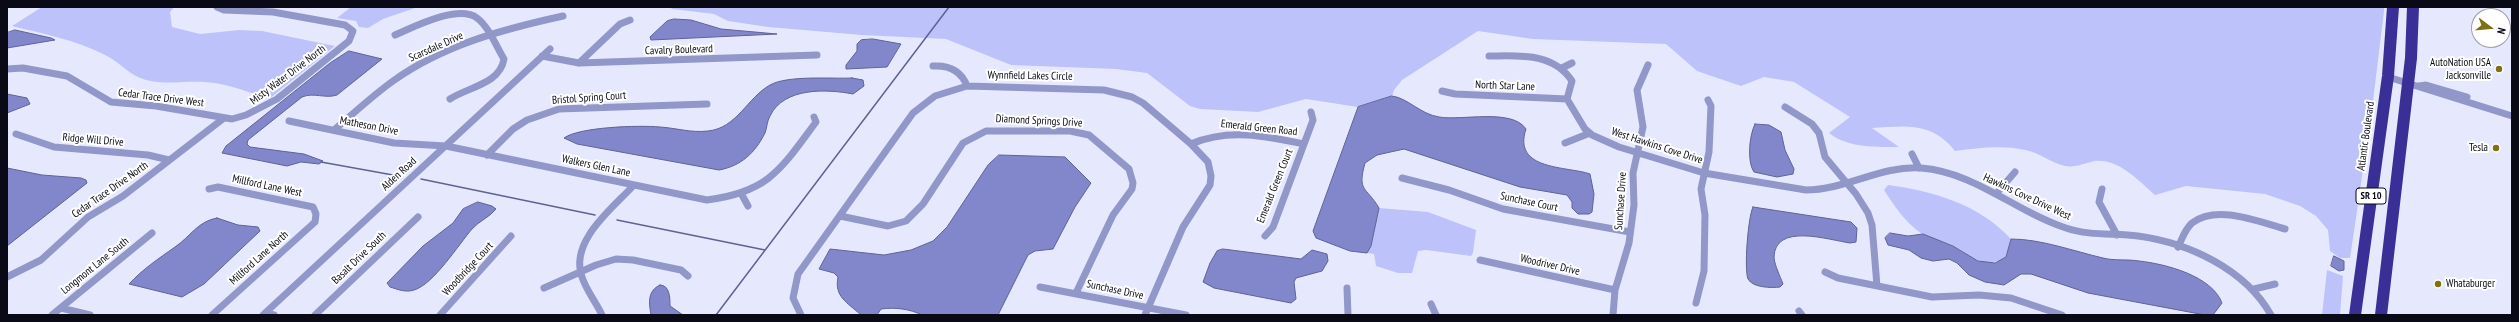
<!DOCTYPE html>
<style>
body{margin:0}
#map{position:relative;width:2519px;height:322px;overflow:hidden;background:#e6e9fe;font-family:"PT Sans Narrow",sans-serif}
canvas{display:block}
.frame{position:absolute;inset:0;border:8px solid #090a15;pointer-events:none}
.north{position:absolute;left:2471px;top:8px;width:40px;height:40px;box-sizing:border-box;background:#fff;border:1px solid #9d9da1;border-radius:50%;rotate:106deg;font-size:11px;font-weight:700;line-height:16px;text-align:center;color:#090a15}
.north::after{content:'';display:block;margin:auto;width:14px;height:18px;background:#7f7112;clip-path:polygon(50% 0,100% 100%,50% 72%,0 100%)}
</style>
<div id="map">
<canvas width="2519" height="322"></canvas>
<div class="frame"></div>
<div class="north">N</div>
</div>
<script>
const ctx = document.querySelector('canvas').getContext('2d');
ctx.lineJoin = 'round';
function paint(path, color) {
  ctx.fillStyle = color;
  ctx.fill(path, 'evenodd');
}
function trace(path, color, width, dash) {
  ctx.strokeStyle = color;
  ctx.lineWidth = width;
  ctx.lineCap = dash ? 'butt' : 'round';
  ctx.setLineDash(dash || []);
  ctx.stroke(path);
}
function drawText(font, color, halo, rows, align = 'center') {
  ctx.font = font + ' "PT Sans Narrow",sans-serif';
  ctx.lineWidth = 4;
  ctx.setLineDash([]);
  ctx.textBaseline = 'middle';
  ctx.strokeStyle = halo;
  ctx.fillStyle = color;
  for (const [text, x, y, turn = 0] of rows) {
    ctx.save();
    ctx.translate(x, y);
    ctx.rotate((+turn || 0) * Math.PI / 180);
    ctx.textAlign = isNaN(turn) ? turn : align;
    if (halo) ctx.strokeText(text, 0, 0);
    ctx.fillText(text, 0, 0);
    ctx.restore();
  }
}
paint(new Path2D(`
 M42,7H174L170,12L172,27L200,34L239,30L262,31L335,46L269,99C247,92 227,83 204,82C184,81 166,85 146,80C130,76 120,62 105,55C76,40 44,34 12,26Z
 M351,7H418L383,19L368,28L359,27L356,21L337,18Z
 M670,7H2384V11L2372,109L2350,258H2340L2330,251L2328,230L2316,216L2300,206L2265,194L2186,186L2155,195C2139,181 2118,158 2095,161C2085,163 2075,168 2065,166C2051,163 2039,152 2025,150C2002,145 1978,148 1955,151C1932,122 1906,126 1872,128L1899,147C1875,147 1848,148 1829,133L1850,117L1794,82L1764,77L1741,86L1697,71L1666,44L1533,39L1478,31L1402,80L1394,90L1392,96L1358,107L1306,99L1258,112L1200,109L1190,106L1147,73L1116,69L1011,65L946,39L862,35L768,27L728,21L714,14L672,9Z
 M1888,185C1933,191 1979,204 2011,239L2006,257C1982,270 1974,257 1954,246C1944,241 1931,240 1922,234C1906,223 1894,206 1884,190Z
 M1379,208L1428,212L1476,230L1473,253L1471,256L1426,250L1418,251L1412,273H1398L1376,266L1374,254L1367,253L1371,246Z
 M2327,270L2343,276L2340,315H2322Z`), '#bdc2fa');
const water = new Path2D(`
 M674,19L691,20L721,29L777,34L651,40L650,37L667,21Z
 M15,30L51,38L55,40L7,48V33Z
 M873,39L901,44L887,67L846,69V65L857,51V44L861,40Z
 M349,51L382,59L337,95C325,99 314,92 302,97L248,140L247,144L250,147L304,154L323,161L319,164L301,162L287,166L222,153L226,146L330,63Z
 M852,78L863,80L864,86L853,94C827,89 784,87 770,116C767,121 767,128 765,133C755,153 741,166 719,170L577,144L564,138C579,127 639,125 660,127C676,128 691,133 708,131C737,128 747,98 770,85C788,75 831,79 852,78Z
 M7,94L27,98L30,104L7,113Z
 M1392,96C1408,98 1420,114 1439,117C1462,121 1512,108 1526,129C1512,171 1568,166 1590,174L1594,194L1592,212L1589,214H1578L1572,208V202L1567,195L1520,187L1404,149L1377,155L1365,163C1357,192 1366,186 1379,208L1371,246L1367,253L1350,251L1316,238L1313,231L1358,107Z
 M1755,124L1769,125L1781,132L1785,150L1794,169L1793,174L1777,177L1754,172C1747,162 1749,136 1755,124Z
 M999,155L1065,157L1091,183L1075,207L1053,249L1035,251L1028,255L998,315H922C910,309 895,307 881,309L877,315H861C847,302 834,297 838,277L834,273L819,269L830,249L884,255L911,250L933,241L947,227L988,165Z
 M7,168L42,175L81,178L86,180L87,183L7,246Z
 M478,202L492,206L496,209C490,217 479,221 472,229C459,244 433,285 414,290C405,293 397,289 390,287L387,283L423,246L453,223L463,209Z
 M1753,207L1851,222L1857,228L1856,242L1850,243C1829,240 1774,222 1774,258C1775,266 1780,276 1783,284L1780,287C1772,288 1753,288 1748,279C1744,269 1748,217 1753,207Z
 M217,218L238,225L258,227L260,231L204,284L182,297L129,284C143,269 158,259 175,247C190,237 198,221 217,218Z
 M1890,233L1908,236L1923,234L1953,246L1978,261L1995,263L2006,257L2011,239C2041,239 2073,251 2103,258C2115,261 2127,259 2139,261C2166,264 2212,276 2222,303L2213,315H2205L2088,293L2031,274H2021L2004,285L1985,282L1969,275L1957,263L1949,259L1933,261L1921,258L1909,250L1888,245L1885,238Z
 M1223,249L1301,259L1312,250L1327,254L1328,261L1322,271L1296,278L1294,282L1296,299L1291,303L1214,288L1203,282L1210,263L1217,251Z
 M2334,256L2344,261V270L2339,271L2331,266Z
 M660,285C670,285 670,298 670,306L683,315H651C649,303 647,291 660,285Z`);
paint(water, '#8287cc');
trace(water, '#5e6295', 1);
trace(new Path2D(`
 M321,162L393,175
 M421,179L595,215
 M617,220L765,250
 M716,315L949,7`), '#5e6295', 1.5);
trace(new Path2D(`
 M395,35C414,27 458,4 477,18C489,27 496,46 504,59C500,84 468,87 450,99
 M542,56L579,63L817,55
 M1489,56C1519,56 1553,52 1572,81L1567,99L1585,129L1592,135L1619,147L1704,173L1806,190C1845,190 1882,165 1921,168C1975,172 2016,212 2066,228C2089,236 2114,233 2138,236C2189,243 2245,269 2271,315
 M579,63L620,24L630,20
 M933,66C949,65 961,70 967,86
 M1562,68L1572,63
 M7,69L23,68L67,76L111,102L156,106L232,119L246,115L277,99L349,41L353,31L345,25L273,12L224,10L217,7
 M2388,77L2512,116
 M2419,86L2426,85L2467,97
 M1442,91L1455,94L1567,99
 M1785,107L1812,124L1819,133L1825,157L1856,194L1868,213L1872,225L1877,286
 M289,121L394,143L446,146L707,200C769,192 781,169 816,122L814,117
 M334,130C353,114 372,96 393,81C443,45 504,29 563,16
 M16,134L54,147L148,155L169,160
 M1565,143L1590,133
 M1191,144C1228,128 1266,136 1304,144
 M1912,154L1919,168
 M487,155L513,129L527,120L559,109L707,104
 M1402,178L1449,190L1503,209L1630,232
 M209,189L218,187L313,207L316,214L315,222L212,315
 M2102,189L2099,202L2117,235
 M1996,194L2015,172
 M742,195L748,206
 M840,216L888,226L906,221L923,204L963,143L986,131H1070L1089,135L1129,169L1133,183L1132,189L1113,215L1076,293
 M1265,236L1273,227L1313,120L1311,112
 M2178,247C2182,239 2185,229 2192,223C2217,204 2259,222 2285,229
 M1480,260L1615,290
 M1825,272L1838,278L1932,297L1979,295L2011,298L2062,315
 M7,277L41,260L88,217L123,196L224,118
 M1040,287L1186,315
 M544,288L596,265L616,259L633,260L681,270L688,276
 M1347,288L1348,315
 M2254,289L2275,284
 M1696,303L1704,271L1705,215L1701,189L1709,152L1711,106L1708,100
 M1431,304L1436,315
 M61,308L90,315
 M1799,311L1802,315
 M266,313L274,315
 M52,315L152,233
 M263,315L550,49
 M315,315L418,217
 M440,315L511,236
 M602,315C596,302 586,290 582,277C569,241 613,208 634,185
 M801,315L793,298L798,274L913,113L935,96L967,86L1104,90L1132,97L1143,103L1191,144L1208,162L1211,176L1210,185L1183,227L1145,315
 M1613,315L1615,290L1629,243L1634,205L1633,173L1643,127L1637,90L1648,65`), '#9297c9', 7);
trace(new Path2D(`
 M2355,315L2388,76L2393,7
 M2381,315L2411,58L2413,7`), '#392f97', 12);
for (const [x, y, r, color] of [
 [2499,69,4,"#7f7112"],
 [2496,148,4,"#7f7112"],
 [2438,284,4,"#7f7112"]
]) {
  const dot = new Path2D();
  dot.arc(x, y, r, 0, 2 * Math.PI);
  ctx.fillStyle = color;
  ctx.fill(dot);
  trace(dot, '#fff', 1.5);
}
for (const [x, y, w] of [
 [2371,196,30]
]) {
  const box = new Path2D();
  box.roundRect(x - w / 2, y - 8, w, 16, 3);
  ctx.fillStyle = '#fff';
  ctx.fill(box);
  trace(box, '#090a15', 1);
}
drawText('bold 10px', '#090a15', null, [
 ["SR 10",2371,196]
]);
drawText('11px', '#090a15', '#fff', [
 ["Scarsdale Drive",436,47,-24],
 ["Cavalry Boulevard",679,50,-2],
 ["Misty Water Drive North",288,75,-37],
 ["Wynnfield Lakes Circle",1030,76,1],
 ["North Star Lane",1505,86,2],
 ["Cedar Trace Drive West",161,98,7],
 ["Bristol Spring Court",589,98,-4],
 ["Diamond Springs Drive",1039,121,3],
 ["Matheson Drive",369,126,11],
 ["Emerald Green Road",1259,128,6],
 ["Atlantic Boulevard",2366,136,-82],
 ["Ridge Will Drive",93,140,5],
 ["West Hawkins Cove Drive",1657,146,18],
 ["Walkers Glen Lane",596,166,12],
 ["Alden Road",399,174,-43],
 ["Millford Lane West",267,186,12],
 ["Emerald Green Court",1275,186,-68],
 ["Cedar Trace Drive North",110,190,-35],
 ["Hawkins Cove Drive West",2027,197,25],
 ["Sunchase Drive",1621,201,-86],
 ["Sunchase Court",1529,202,12],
 ["Millford Lane North",259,258,-42],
 ["Basalt Drive South",359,258,-44],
 ["Woodriver Drive",1550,265,13],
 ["Longmont Lane South",95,266,-39],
 ["Woodbridge Court",468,269,-47],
 ["Sunchase Drive",1115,290,12]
]);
drawText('11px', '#090a15', '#fff', [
 ["AutoNation USA",2491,63],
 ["Jacksonville",2491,76],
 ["Tesla",2488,148],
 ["Whataburger",2446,284,"left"]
], 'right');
</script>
